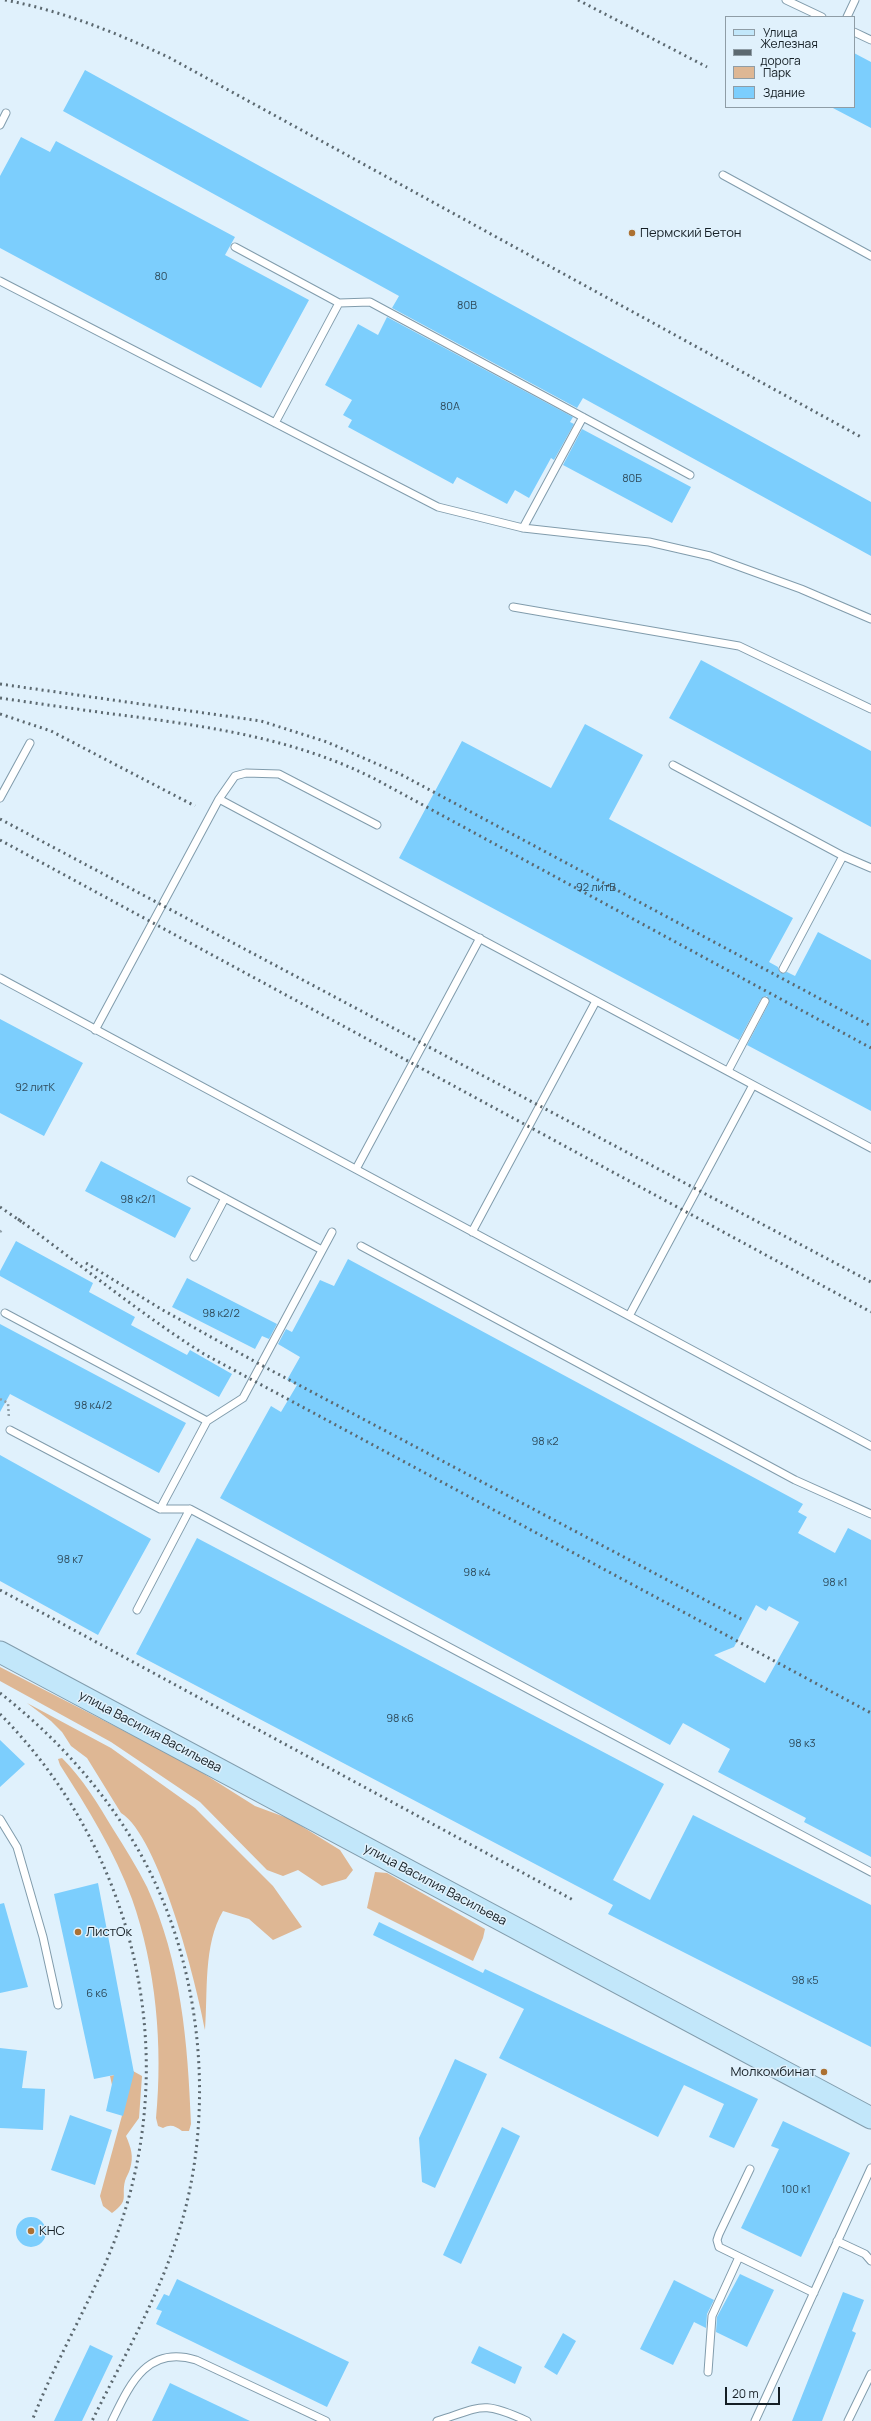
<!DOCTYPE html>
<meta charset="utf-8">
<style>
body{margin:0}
#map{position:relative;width:871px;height:2421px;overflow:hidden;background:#e0f1fc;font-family:Manrope,sans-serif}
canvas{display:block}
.legend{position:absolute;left:725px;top:16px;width:130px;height:92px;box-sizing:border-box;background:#e0f1fc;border:1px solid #8f9da6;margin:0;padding:5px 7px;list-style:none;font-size:12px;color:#151f25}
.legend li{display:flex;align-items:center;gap:8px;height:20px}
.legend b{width:20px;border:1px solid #8f9da6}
.scale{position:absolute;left:725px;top:2387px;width:55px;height:18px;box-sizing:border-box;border:2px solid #151f25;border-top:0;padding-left:5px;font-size:12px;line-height:14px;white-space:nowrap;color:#151f25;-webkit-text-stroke:3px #e0f1fc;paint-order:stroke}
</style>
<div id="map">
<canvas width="871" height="2421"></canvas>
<ul class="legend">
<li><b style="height:5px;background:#c2e7fa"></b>Улица</li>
<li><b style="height:5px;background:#5c6970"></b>Железная дорога</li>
<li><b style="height:11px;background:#deb794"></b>Парк</li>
<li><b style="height:11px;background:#7ccefd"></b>Здание</li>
</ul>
<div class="scale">20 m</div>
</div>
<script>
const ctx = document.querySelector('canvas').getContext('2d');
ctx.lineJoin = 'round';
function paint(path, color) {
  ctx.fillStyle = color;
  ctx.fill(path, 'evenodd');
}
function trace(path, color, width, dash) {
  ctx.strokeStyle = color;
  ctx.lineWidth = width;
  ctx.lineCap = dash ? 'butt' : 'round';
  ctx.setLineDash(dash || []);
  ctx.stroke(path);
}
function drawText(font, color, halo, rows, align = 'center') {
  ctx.font = font + ' Manrope,sans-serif';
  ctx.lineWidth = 3;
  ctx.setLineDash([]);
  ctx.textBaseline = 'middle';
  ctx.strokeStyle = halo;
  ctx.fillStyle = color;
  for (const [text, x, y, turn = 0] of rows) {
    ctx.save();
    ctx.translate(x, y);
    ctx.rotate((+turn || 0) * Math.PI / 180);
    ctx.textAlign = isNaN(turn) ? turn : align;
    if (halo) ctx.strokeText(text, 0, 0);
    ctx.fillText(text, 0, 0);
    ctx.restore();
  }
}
paint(new Path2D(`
 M0,1667L190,1765L255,1806L290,1819L340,1850L353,1870L346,1879L322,1886L298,1870L283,1876L267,1870L200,1802L111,1742L0,1681Z
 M27,1703L111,1748L195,1808L273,1886L302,1927L273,1940L249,1919L223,1911C203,1945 208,1992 205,2030C197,1985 159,1836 121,1813L87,1758L71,1746L62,1732L51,1721Z
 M62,1758C83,1779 98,1804 113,1829C125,1848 137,1867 147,1887C181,1961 188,2043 191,2124L189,2131H182C175,2126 171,2124 163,2128L158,2126L156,2118C163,2046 156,1967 132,1899C115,1852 87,1807 60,1765L58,1759Z
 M375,1872L387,1873L485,1929L483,1938L473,1961L367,1908Z
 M133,2071L142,2076L139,2118L126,2136C131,2148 134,2156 130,2169C129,2173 126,2177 125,2181C121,2197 130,2200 112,2213L103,2206L100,2196L129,2090L112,2085L110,2076Z`), '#deb794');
paint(new Path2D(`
 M854,53L871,62V128L831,107H854Z
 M85,70L871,502V556L583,398L577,408L392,308L399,296L63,111Z
 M21,137L50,152L56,141L235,237L225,255L309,300L261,388L0,248V176Z
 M387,317L573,417L570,422L574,424L554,460L551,458L529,498L515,490L507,504L457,477L453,484L348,427L352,420L343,415L352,400L325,385L358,324L378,335Z
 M582,429L691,487L672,523L563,465Z
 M701,660L871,751V827L669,718Z
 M585,724L643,755L609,819L793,918L769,962L778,967L780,973L787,972L795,976L818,932L871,960V1111L747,1045L769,1003L767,996L761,999L739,1040L399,858L462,741L551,788Z
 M0,1019L83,1063L44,1136L0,1113Z
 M101,1161L191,1208L175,1238L85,1191Z
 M16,1241L93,1283L89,1292L135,1317L131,1325L187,1355L190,1350L232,1374L219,1397L0,1276V1271Z
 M348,1259L803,1504L798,1512L807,1517L798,1533L835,1553L848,1528L871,1540V1857L804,1822L806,1818L718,1772L730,1749L683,1723L670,1745L220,1498L271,1406L281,1412L297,1385L287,1380L300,1357L278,1344L286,1329L292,1332L320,1280L334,1286ZM756,1605L766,1611L769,1606L799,1622L765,1683L714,1655L734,1647Z
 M187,1278L277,1324L269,1339L262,1336L255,1349L172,1307Z
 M0,1324L186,1423L159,1473L10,1394L0,1412Z
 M0,1455L151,1539L98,1635L0,1581Z
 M197,1538L664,1784L613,1880L650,1900L693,1815L871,1905V2047L608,1914L613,1905L136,1654Z
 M0,1740L25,1764L0,1787Z
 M98,1883L134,2073L123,2116L106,2111L114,2075L94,2079L54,1894Z
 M4,1903L28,1987L0,1993V1904Z
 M379,1922L483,1973L485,1969L758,2099L734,2148L709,2137L724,2104L684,2085L658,2137L499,2058L524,2009L373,1935Z
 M0,2048L27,2051L22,2088L45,2089L43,2130L0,2128Z
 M455,2059L487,2074L435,2188L422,2182L419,2138Z
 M70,2115L112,2130L95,2185L51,2170Z
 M783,2121L850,2153L801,2257L741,2228L779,2149L771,2146Z
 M502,2127L520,2136L461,2264L443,2255Z
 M16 2232a15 15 0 1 1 30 0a15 15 0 1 1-30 0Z
 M740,2274L774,2290L747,2347L716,2332L717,2317Z
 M177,2279L349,2362L327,2407L156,2324L162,2311L156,2309L164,2294L169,2296Z
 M674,2280L714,2300L707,2314L706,2328L694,2322L673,2365L640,2349Z
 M843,2292L864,2300L852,2331L856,2333L822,2421H792Z
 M563,2333L576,2341L557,2375L544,2367Z
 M90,2345L113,2356L82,2421H54Z
 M479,2346L522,2367L515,2384L471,2363Z
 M170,2383L250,2421H152Z`), '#7ccefd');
const lane = new Path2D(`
 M786,0L822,17
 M847,17L855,0
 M854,32L871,40
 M0,125L6,113
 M723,175L871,256
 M235,247L339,303L275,423
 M0,281L438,507L523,528L649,542L710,556L801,589L871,619
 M339,303L370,302L690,475
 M523,528L583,417
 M513,607L739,646L871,709
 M673,765L843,856L871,868
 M0,798L30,743
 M219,799L235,776L246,773L279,774L377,825
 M783,969L843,856
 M0,978L871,1446
 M95,1030L219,799L871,1148
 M728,1071L765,1001
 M356,1169L480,938
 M191,1180L322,1250
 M472,1232L596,1001
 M361,1246L795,1480L871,1514
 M194,1257L225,1198
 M5,1313L207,1421
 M629,1316L753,1085
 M10,1430L160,1509H190L871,1872
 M160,1509L207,1421L243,1398L332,1232
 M137,1610L190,1509
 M0,1819L17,1847L43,1937L58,2005
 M750,2169L719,2234L717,2240L719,2247L814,2293
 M837,2241L865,2254L871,2261
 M708,2372L712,2316L739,2257
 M112,2421C130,2384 147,2345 196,2360L326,2421
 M437,2421C482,2407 481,2400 527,2421
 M755,2421L871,2168
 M848,2421L871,2374`);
const secondary = new Path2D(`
 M0,1652L871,2118`);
trace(lane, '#819cac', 9);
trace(secondary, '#819cac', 23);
trace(new Path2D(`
 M0,1232L2,1230
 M0,1399L8,1403L9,1419`), '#91a0a9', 2.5, [2, 3]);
trace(lane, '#fff', 7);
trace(secondary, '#c2e7fa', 21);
trace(new Path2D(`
 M5,0C63,11 117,33 170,58L861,437
 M578,0L707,67
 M0,684L261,721L327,742L400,774L871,1026
 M0,698C48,705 96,712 144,718C225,729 302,742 375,779L871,1048
 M0,714L51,731L195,806
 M0,819L871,1282
 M0,840L871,1312
 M0,1207L22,1222
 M18,1219C80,1264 139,1313 204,1354L871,1713
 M86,1263L161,1309L261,1365L743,1620
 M0,1590L575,1901
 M0,1693C67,1745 128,1817 161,1896C204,1997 212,2123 180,2228C160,2295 123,2358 92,2421
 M0,1714C130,1845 180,2040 123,2217C100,2288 59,2351 32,2421`), '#5c6970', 3, [2, 4]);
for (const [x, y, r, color] of [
 [632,233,4,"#ac7132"],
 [78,1932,4,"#ac7132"],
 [824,2072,4,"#ac7132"],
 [31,2231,4,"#ac7132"]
]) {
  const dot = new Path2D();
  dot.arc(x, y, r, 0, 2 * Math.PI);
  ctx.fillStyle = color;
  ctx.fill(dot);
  trace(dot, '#e0f1fc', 1.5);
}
drawText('11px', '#2f4b5b', null, [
 ["80",161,277],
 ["80В",467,306],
 ["80А",450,407],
 ["80Б",632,479],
 ["92 литВ",596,888],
 ["92 литК",35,1088],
 ["98 к2/1",138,1200],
 ["98 к2/2",221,1314],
 ["98 к4/2",93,1406],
 ["98 к2",545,1442],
 ["98 к7",70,1560],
 ["98 к4",477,1573],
 ["98 к1",835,1583],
 ["98 к6",400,1719],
 ["98 к3",802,1744],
 ["98 к5",805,1981],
 ["6 к6",97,1994],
 ["100 к1",796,2190]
]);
drawText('13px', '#151f25', '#e0f1fc', [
 ["Пермский Бетон",640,233],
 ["ЛистОк",86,1932],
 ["Молкомбинат",816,2072,"right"],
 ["КНС",39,2231]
], 'left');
drawText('13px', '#151f25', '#e0f1fc', [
 ["улица Василия Васильева",150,1732,28],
 ["улица Василия Васильева",435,1885,28]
]);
</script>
